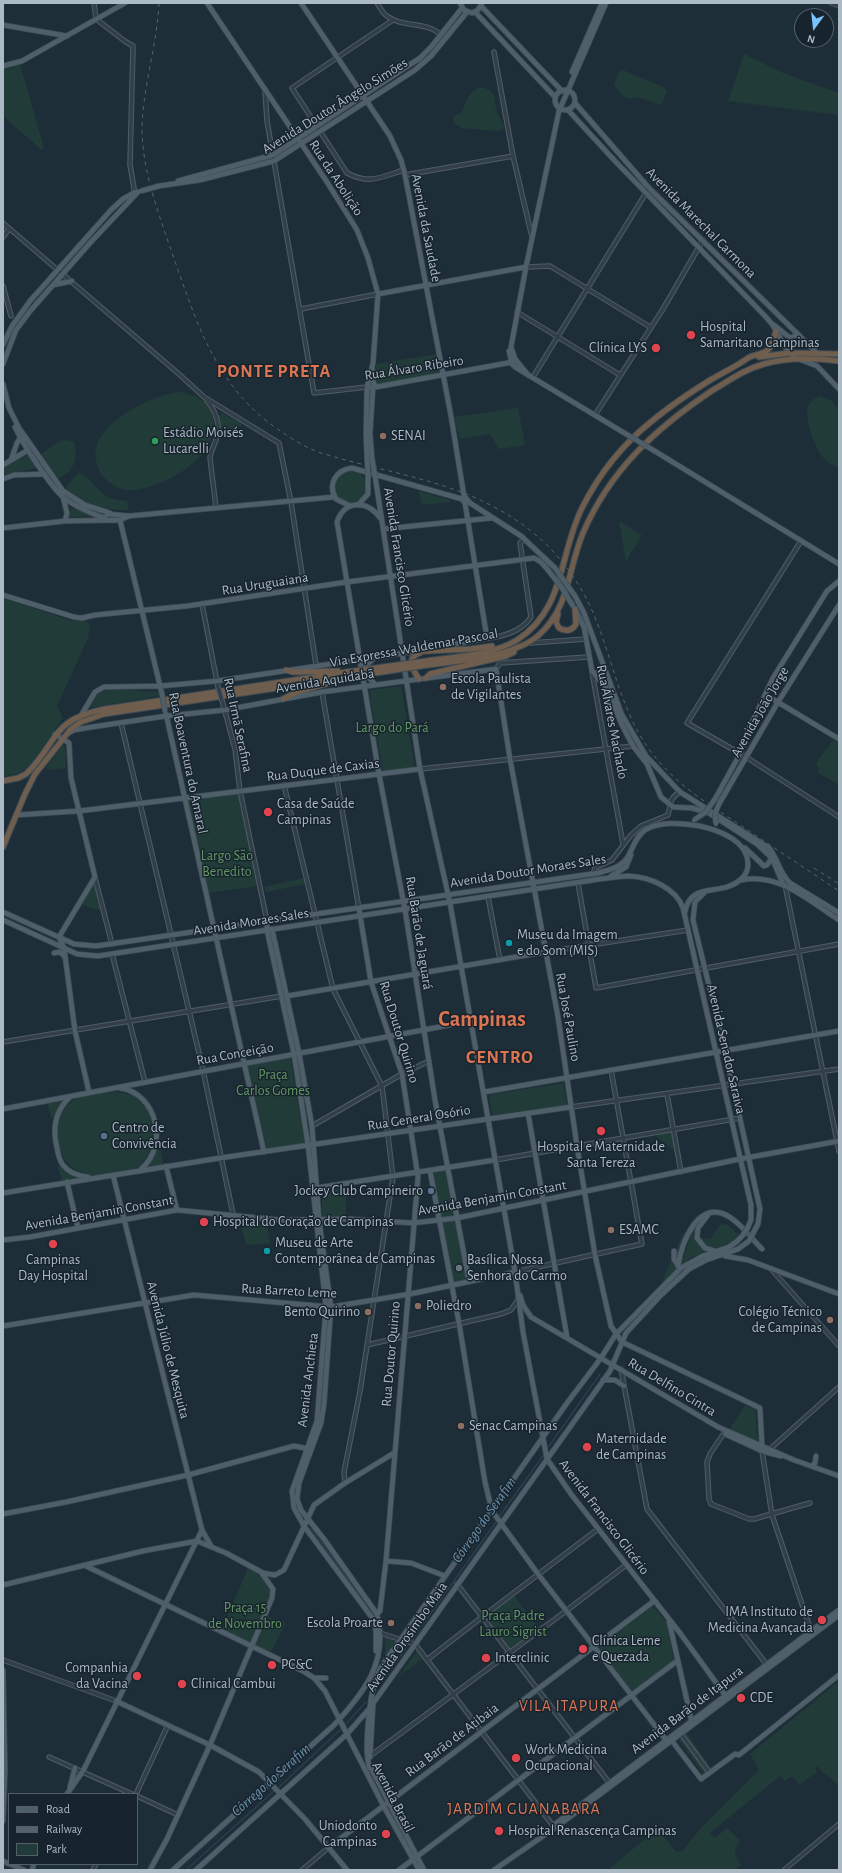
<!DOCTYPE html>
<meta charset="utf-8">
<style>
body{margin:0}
#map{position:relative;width:842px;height:1873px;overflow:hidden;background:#1e2e38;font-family:"Alegreya Sans",sans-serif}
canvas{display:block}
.frame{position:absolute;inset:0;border:4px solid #acbac6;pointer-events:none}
.legend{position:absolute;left:8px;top:1793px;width:130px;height:72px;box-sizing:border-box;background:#18242d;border:1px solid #53606a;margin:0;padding:5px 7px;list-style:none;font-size:12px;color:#acbac6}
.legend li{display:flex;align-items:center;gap:8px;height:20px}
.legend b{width:20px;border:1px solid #53606a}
.north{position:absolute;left:794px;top:8px;width:40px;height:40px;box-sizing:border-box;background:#18242d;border:1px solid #53606a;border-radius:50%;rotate:195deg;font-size:11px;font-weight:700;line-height:16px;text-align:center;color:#acbac6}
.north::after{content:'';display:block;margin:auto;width:14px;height:18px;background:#78c3ff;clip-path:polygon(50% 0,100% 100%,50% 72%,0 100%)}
</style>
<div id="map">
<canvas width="842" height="1873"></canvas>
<div class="frame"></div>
<ul class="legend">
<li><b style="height:5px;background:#4f5f69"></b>Road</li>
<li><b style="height:5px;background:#536470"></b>Railway</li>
<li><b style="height:11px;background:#213b39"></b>Park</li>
</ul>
<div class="north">N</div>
</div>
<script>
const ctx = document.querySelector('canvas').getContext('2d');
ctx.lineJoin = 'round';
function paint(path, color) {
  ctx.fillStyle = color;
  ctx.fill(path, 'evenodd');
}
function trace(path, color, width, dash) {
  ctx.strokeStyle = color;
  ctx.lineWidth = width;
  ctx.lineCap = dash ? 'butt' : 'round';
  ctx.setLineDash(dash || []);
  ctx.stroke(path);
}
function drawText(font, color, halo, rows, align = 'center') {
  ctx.font = font + ' "Alegreya Sans",sans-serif';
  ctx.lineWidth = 3;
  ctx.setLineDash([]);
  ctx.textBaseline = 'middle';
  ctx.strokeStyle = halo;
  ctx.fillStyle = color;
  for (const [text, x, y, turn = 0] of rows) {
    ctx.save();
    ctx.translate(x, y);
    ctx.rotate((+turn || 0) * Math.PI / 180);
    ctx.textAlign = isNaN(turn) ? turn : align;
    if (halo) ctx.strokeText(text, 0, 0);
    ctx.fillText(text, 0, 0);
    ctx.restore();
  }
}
paint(new Path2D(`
 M744,54L783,73L839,93V115L728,101Z
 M20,64L44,148L42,150L3,116V69H9Z
 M623,70L663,87L667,91L663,102L661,105L637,97C626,102 621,94 614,85L619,72Z
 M481,87C500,92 492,101 498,114C500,119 503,122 504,128L499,131L461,128L454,123L453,117L462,112C465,101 470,90 481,87Z
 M437,354L440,374L376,384V364Z
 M179,392C191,394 205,398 211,411C228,451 168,487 134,490C123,491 115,487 107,480C100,475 97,468 96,459C90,425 151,395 179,392Z
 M819,396L832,401L839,412V467C831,466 826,461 821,455C815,447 804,416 808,407C810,401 814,399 819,396Z
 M518,408L525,445L499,449L490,434L460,439L454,417Z
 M222,413L241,423L242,426L222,433L219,416Z
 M67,440L74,442C78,460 74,471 58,479L40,455L60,441Z
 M27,453L37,468L3,475V467Z
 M335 487a16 16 0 1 1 32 0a16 16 0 1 1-32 0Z
 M78,473C87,473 98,492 108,497C114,500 120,500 127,501L129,510C108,511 83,505 66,491V487Z
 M419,491L449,500L450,502L422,505Z
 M75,507L92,516L69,517L71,508Z
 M619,521L642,535L626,561Z
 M3,598L72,621L85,620L90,625L88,638L57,706L63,718L29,767L16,774L3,776Z
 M401,686L415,768L383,771L369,690Z
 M111,689L158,692L159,696L88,708L96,694Z
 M833,740L839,743V785L817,772L819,769L816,763Z
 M63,745L65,746L66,768L47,770L46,767Z
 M238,794L258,886L207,893L187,800Z
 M304,878L306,884L266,892L264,887Z
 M94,883L101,910L90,908L82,904Z
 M290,1057L305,1144L267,1149L247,1065Z
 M563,1083L567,1105L492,1115L489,1095Z
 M115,1092C123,1093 129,1093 136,1098C158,1114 159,1153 135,1169C131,1172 100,1176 93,1176C90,1175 85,1173 82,1172C53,1164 49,1115 74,1100C82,1095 105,1094 115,1092Z
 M62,1101L52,1120L47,1103Z
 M672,1131L675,1151L655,1136Z
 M160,1145L164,1167L146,1169Z
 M57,1164L74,1177L81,1179L62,1181Z
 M449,1168L468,1281L453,1285L431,1171Z
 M346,1187V1216H322V1191Z
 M239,1215L266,1218L270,1243L246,1245Z
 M697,1221C697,1239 691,1239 707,1252L694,1256L681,1265L692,1231Z
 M726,1224L738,1234C734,1244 717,1251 707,1246C704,1244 702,1241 700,1238L710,1239L720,1225Z
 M683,1233L686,1235L678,1268L661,1284Z
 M745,1405L755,1410L758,1444L729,1430Z
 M248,1568L262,1575L272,1592L251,1644L222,1630Z
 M514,1596L539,1628L510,1650L484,1618Z
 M653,1606L666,1622L674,1660L632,1692L598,1648Z
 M265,1616L286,1623L269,1655L252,1647Z
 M385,1636L397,1639L385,1656Z
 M418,1650L424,1658L398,1677Z
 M839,1681V1786L815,1765L817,1772L799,1785L792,1776L785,1781L780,1776L710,1833L715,1838L727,1828L740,1840C733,1852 734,1853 741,1865L735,1870H608L657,1829L675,1850L678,1852L682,1851L702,1827L759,1770L750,1754Z
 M687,1733L712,1769L704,1775L679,1740Z`), '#213b39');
trace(new Path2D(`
 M547,1449L600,1374
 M499,1517L545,1453
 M311,1528L367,1606
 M411,1641L496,1522
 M384,1679L409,1644
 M345,1725L366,1702
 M278,1788L342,1728
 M186,1870L274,1791`), '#2f4b5f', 1);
const minor = new Path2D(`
 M94,3L96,19L126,42L133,46L130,165L135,194
 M377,3C380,7 382,13 387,16C402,28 427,21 441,35
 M831,3L839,6
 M393,20L292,88L347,173C369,185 381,177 404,170
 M494,52L513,156L532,237
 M265,91L267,121L314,393L367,387
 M405,175L513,156
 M3,223L180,375L204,397L279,443L291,502L316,665
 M3,237L9,229
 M526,267L550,266L650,327
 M3,286L11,316
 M301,309L378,294
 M517,312L620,375
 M533,377L649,188
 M207,401C215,410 221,425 217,437C215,444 211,450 210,458L216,508
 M595,415L663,309L703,240
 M801,541L687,723L746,757L839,817
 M202,604L218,687
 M487,638C503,637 522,631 531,617L520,543L524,539
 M530,643L586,639
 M496,669L500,663L588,657
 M592,672L623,844
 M322,692L359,909
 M223,704L235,749L240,791L267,921
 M121,723L203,1070L233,1214
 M420,769L633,746
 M284,785L333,989L382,1086L393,1177L360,1391L344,1472L345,1483
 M593,874L595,868L612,860L631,835L641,826L668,815C671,804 669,798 680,792
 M95,878L112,944
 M578,883L596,988L839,944
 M785,885L839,1151
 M488,897L500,960
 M545,952L688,930
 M112,954L145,1082
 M3,1042L282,996
 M667,1094L681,1172
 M571,1107L839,1069
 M312,1126L402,1074L429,1061
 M495,1160L740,1118
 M772,1270L839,1346
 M515,1272L642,1244L611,1070
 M367,1345L501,1314L511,1310L518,1300
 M621,1369L647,1509L767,1665
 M724,1433L710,1454L707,1462L709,1499L711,1504L749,1519H754L810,1503
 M770,1449L839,1387
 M762,1451L772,1515L811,1631
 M457,1584L611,1785
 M380,1633L415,1644L554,1827
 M428,1659L482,1617L598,1529
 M3,1660L116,1701
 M681,1734L709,1772
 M370,1756L566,1611L626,1565
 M49,1757L132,1794
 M136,1794L168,1725
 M137,1796L178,1815
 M93,1870L96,1864
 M302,1870L328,1848
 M784,1870L839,1824`);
const major = new Path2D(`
 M207,3L327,182L357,230L368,258L378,294L373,363L367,387L366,434L367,458
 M301,3L390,136L401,160L405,175L451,416L464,496L470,503L521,536L555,568
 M460,3L464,10L472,13L478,10L482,3
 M481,6L562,91
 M475,12L555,97
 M3,25L67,36
 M3,66L22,61L125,3
 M572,72L602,3
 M555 100a10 10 0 1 1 20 0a10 10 0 1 1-20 0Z
 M575,103L649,188L817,353
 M568,110L615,161L765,316L772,324L789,353L796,358L817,366L839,389
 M178,181L273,155L420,58L431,47L462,8
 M159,186L200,180L274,161L415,70L431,56L467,12
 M53,285L72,281
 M378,294L526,267
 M774,325L790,338L797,335
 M3,345L12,326L30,301L111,210L123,199L135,192
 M509,351L512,364L515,367L621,431
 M3,364L16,330L31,310L90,243L138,192
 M373,371V382L376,387
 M528,375L515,359L511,347L526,267L559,111L606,3
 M3,384L9,408L19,428L63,491L85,505L110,513
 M367,387H376L513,362
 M15,427C23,444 50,486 64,498C73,505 94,515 105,518
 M653,450L839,564
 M372,458L370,434L373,387
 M11,460L17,443L20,438
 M3,465L28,450
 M375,476L420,769L450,903L515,1272L523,1332L547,1459L571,1494L680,1633L725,1695
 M3,479L14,475L45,474
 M63,497L67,513L65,521
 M358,505L368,494V476
 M350,506L336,499C327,484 336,470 352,468L462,499L465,503L487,638L423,650
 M107,514L129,516
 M381,519C368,500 345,499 337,522L379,774L405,910L435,1100L469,1281
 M120,520L162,694
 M3,528L65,521L120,520L129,516L334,497
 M383,529L492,518
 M534,558L541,562L548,570
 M3,595L74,617L82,618L95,615L187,606L347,582L534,558
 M575,596L584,613L622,715L646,756L680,792L769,848C778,859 780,874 790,883L839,913
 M576,611L584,627L592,671L607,689L622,725L633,746L647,764L661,797L673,807L692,808L709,813L757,844L772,858L783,884
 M373,659L366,666L367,676L375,684
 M594,673H601L605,667
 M766,695L839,739
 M82,714L95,692L104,687L160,686L217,681L404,653
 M166,714L264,1152
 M55,734L69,743L71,778L95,877L59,937
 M67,734L74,730L92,727L166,716L225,710L322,692L496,669L510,759L558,1017L577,1146L595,1255L611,1326L622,1342L760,1408L762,1446
 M715,799L740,754L748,731L773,678L827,591L839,581
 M719,804L778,702L839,605
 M16,815L79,811L420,769
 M745,848L764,866L767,865L772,858
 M611,876L626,867L631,855
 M741,880C779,872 809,901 839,920
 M705,892L695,902L693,920L725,1051L760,1209L758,1224
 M359,909L371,982L402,1074L418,1177L386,1561L380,1611L377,1614
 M3,912L74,944L96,946L598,873C608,870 620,868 627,858C633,849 635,837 645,830C669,815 733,827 745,852C750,862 749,873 740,880C721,897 691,880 685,912
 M3,920L77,954L98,956L600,879C610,878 620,876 629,876C650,877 676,888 683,908L751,1205V1220
 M267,921V930L294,1054L308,1145L326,1307L317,1421L292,1491L294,1508L304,1526L373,1619L376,1631V1651
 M59,937L64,948L75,1031L89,1092
 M54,953L60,952L64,956
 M287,996L545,952
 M120,1088C157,1093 169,1146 141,1169
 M484,1092L839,1031
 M70,1097C55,1111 52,1128 57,1148C58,1154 59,1160 63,1165C69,1173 79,1176 88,1177
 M3,1109L471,1021
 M528,1113L567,1337
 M166,1166L177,1210
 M430,1171L459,1323L485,1482L492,1511L538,1574L666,1740L672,1741L701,1779L735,1754L739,1755L839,1675
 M113,1175L202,1530L211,1546
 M67,1182L78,1228
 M316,1188L495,1160
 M3,1193L220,1158L571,1107
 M708,1215L698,1228L697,1238L705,1248L715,1251
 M3,1240L30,1237L177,1210L280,1220L349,1219L413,1223L457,1218L740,1159L839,1141
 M674,1251V1259L678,1265
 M725,1256L748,1260L839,1294
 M678,1266C682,1241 699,1196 731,1218C743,1226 752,1239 762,1249
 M520,1295L523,1305L531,1317L718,1427L794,1460L839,1476
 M3,1326L194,1295L331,1307L410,1294L515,1272
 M603,1380H615L624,1386
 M725,1434L762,1451L781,1456
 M812,1466L815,1463L816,1456
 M3,1514L66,1502L188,1475L294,1446L309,1449
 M197,1541L226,1553L263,1573L275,1575L284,1570L314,1505L345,1483L394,1453
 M386,1561L411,1563L445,1576
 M84,1565L303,1671L314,1678L325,1691L383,1805L419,1870
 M3,1585L143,1551L197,1541
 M669,1621L692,1723
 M3,1670L5,1770L3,1821
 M314,1678H326
 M116,1701L210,1745L259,1772L305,1819L347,1870
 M370,1757L373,1705
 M370,1766L424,1870
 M370,1768C363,1753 370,1692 377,1676C382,1663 393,1651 401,1639L567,1403L601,1358L616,1334L681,1268L703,1256L729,1247
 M70,1787L75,1768
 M67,1794L83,1771L202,1530
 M554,1825L839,1610
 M328,1848L654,1601
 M3,1861L9,1864
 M10,1864L24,1870
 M32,1870L34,1864
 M150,1870L167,1839L210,1745L272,1598L273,1589L261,1572
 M173,1870L333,1726C364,1693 389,1662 377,1614L324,1539L301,1510L297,1499L299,1483L321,1423L324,1404L331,1307L319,1220L312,1126L299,1053L272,929
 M196,1870L347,1734L369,1709L610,1371L626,1333L661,1295L689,1269L706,1260L738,1249
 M399,1870L677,1661
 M494,1870L559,1825L839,1615`);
const highway = new Path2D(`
 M759,357L789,353L839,354
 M558,614L556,622L559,628C566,632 572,631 576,624L575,609
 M407,652L471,649L492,646
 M419,662C448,657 492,656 517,640C565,610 559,554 582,508C599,474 623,444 652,421C670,406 691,392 712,379C724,372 737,366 748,358C754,354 762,355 768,350C773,345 774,337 776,331
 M421,666C455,661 513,658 539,635C570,607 568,568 583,533C610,470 656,428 713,390C730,380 745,369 764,364C789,357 813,358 839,361
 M286,670L293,672L338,671
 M426,678L430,674L506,656L514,652
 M419,679C413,670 405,658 420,653
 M283,699L297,692L333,682
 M3,781L18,778L26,774C59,742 49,720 105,709L347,672
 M3,847L25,794L35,774L71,729L81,722L104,714L343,678`);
trace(minor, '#4f5d67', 5.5);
trace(major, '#3e4b55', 6);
trace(highway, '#3d4a53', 7);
trace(minor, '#323f49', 3.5);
trace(major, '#4f5f69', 4.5);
trace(highway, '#6f5d4e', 5);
trace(new Path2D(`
 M159,3C157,46 142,90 142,131C143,172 158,212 171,250C196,320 214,386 279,430C292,439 306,448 321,453C403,478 481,482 547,545C564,562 580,584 590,606C611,651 618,703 646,745C662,768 681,785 704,801L839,891
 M814,868L839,884`), '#536470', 1, [4, 4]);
const minorBridge = new Path2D(`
 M218,687L223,704`);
const majorBridge = new Path2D(`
 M141,191L159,186
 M621,431L653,450
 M367,458L368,476
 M372,458L375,476
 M555,568L575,596
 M548,570L562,588L573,606
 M162,694L165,711
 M694,820L706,812L715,799
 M716,824L715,814L719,804
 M729,1247C741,1240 747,1232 751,1220
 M738,1249L749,1241L758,1224`);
const highwayBridge = new Path2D(`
 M347,672L419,662
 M343,678L421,666`);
trace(minorBridge, '#4f5d67', 5.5, []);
trace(majorBridge, '#3e4b55', 6, []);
trace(highwayBridge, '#3d4a53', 7, []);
trace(minorBridge, '#323f49', 3.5);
trace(majorBridge, '#4f5f69', 4.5);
trace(highwayBridge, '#6f5d4e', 5);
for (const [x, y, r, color] of [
 [691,335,5,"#e0444e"],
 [656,348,5,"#e0444e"],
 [383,436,4,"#8d6e63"],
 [155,441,4,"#2e9e5b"],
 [443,687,4,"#8d6e63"],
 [268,812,5,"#e0444e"],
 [509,943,4,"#0f9aa8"],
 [601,1131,5,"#e0444e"],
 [104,1136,4,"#5c6f8a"],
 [431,1191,4,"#5c6f8a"],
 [204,1222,5,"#e0444e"],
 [611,1230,4,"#8d6e63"],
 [53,1244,5,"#e0444e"],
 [267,1251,4,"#0f9aa8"],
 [459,1268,4,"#6b7280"],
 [418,1306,4,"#8d6e63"],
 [368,1312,4,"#8d6e63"],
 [830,1320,4,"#8d6e63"],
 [461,1426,4,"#8d6e63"],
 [587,1447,5,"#e0444e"],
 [822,1620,5,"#e0444e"],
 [391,1623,4,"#8d6e63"],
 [583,1649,5,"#e0444e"],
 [486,1658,5,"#e0444e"],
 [272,1665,5,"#e0444e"],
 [137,1676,5,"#e0444e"],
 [182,1684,5,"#e0444e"],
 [741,1698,5,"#e0444e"],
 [516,1758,5,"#e0444e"],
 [499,1831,5,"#e0444e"],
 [386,1834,5,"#e0444e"]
]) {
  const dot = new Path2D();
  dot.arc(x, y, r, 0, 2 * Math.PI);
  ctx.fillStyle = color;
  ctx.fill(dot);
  trace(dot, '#18242d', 1.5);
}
drawText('14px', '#acbac6', '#18242d', [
 ["Avenida Doutor Ângelo Simões",335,106,-32],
 ["Rua da Abolição",336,178,57],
 ["Avenida Marechal Carmona",701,223,45],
 ["Avenida da Saudade",426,228,79],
 ["Rua Álvaro Ribeiro",414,368,-9],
 ["Avenida Francisco Glicério",399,557,81],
 ["Rua Uruguaiana",265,584,-9],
 ["Via Expressa Waldemar Pascoal",414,648,-10],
 ["Avenida Aquidabã",325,681,-9],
 ["Avenida João Jorge",760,712,-60],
 ["Rua Álvares Machado",612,722,79],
 ["Rua Irmã Serafina",238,725,78],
 ["Rua Boaventura do Amaral",188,763,78],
 ["Rua Duque de Caxias",323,770,-7],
 ["Avenida Doutor Moraes Sales",528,871,-9],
 ["Avenida Moraes Sales",251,922,-9],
 ["Rua Barão de Jaguará",419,933,81],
 ["Rua José Paulino",568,1017,80],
 ["Rua Doutor Quirino",399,1032,73],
 ["Avenida Senador Saraiva",726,1049,77],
 ["Rua Conceição",235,1054,-10],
 ["Rua General Osório",419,1118,-9],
 ["Avenida Benjamin Constant",492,1198,-10],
 ["Avenida Benjamin Constant",99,1213,-10],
 ["Rua Barreto Leme",289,1291,3],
 ["Avenida Júlio de Mesquita",168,1350,76],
 ["Rua Doutor Quirino",391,1354,-85],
 ["Avenida Anchieta",308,1380,-83],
 ["Rua Delfino Cintra",672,1387,31],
 ["Avenida Francisco Glicério",604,1517,53],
 ["Avenida Orosimbo Maia",407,1637,-55],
 ["Avenida Barão de Itapura",687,1710,-37],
 ["Rua Barão de Atibaia",452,1740,-37],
 ["Avenida Brasil",393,1797,63]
]);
drawText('14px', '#acbac6', '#18242d', [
 ["Hospital",700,327],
 ["Samaritano Campinas",700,343],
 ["Clínica LYS",647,348,"right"],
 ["Estádio Moisés",163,433],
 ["Lucarelli",163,449],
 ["SENAI",391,436],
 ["Escola Paulista",451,679],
 ["de Vigilantes",451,695],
 ["Casa de Saúde",277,804],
 ["Campinas",277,820],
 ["Museu da Imagem",517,935],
 ["e do Som (MIS)",517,951],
 ["Centro de",112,1128],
 ["Convivência",112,1144],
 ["Hospital e Maternidade",601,1147,"center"],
 ["Santa Tereza",601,1163,"center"],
 ["Jockey Club Campineiro",423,1191,"right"],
 ["Hospital do Coração de Campinas",213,1222],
 ["ESAMC",619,1230],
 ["Museu de Arte",275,1243],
 ["Contemporânea de Campinas",275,1259],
 ["Campinas",53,1260,"center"],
 ["Day Hospital",53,1276,"center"],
 ["Basílica Nossa",467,1260],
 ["Senhora do Carmo",467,1276],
 ["Poliedro",426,1306],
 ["Bento Quirino",360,1312,"right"],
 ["Colégio Técnico",822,1312,"right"],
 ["de Campinas",822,1328,"right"],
 ["Senac Campinas",469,1426],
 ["Maternidade",596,1439],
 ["de Campinas",596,1455],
 ["IMA Instituto de",813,1612,"right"],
 ["Medicina Avançada",813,1628,"right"],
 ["Escola Proarte",383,1623,"right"],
 ["Clínica Leme",592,1641],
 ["e Quezada",592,1657],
 ["Interclinic",495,1658],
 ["PC&C",281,1665],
 ["Companhia",128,1668,"right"],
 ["da Vacina",128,1684,"right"],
 ["Clinical Cambui",191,1684],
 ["CDE",750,1698],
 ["Work Medicina",525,1750],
 ["Ocupacional",525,1766],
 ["Uniodonto",377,1826,"right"],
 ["Campinas",377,1842,"right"],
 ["Hospital Renascença Campinas",508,1831]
], 'left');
drawText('14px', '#629765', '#18242d', [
 ["Largo do Pará",392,728],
 ["Largo São",227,856],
 ["Benedito",227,872],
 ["Praça",273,1075],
 ["Carlos Gomes",273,1091],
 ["Praça 15",245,1608],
 ["de Novembro",245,1624],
 ["Praça Padre",513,1616],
 ["Lauro Sigrist",513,1632]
]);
drawText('italic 15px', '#6a92ac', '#18242d', [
 ["Córrego do Serafim",484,1520,-55],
 ["Córrego do Serafim",271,1780,-42]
]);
ctx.letterSpacing = '1px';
drawText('16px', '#db7552', '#18242d', [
 ["VILA ITAPURA",569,1706],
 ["JARDIM GUANABARA",524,1809]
]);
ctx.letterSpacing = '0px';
ctx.letterSpacing = '1px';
drawText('bold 18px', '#db7552', '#18242d', [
 ["PONTE PRETA",274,372],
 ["CENTRO",500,1058]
]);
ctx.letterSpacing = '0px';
drawText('bold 22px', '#db7552', '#18242d', [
 ["Campinas",482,1019]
]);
</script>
